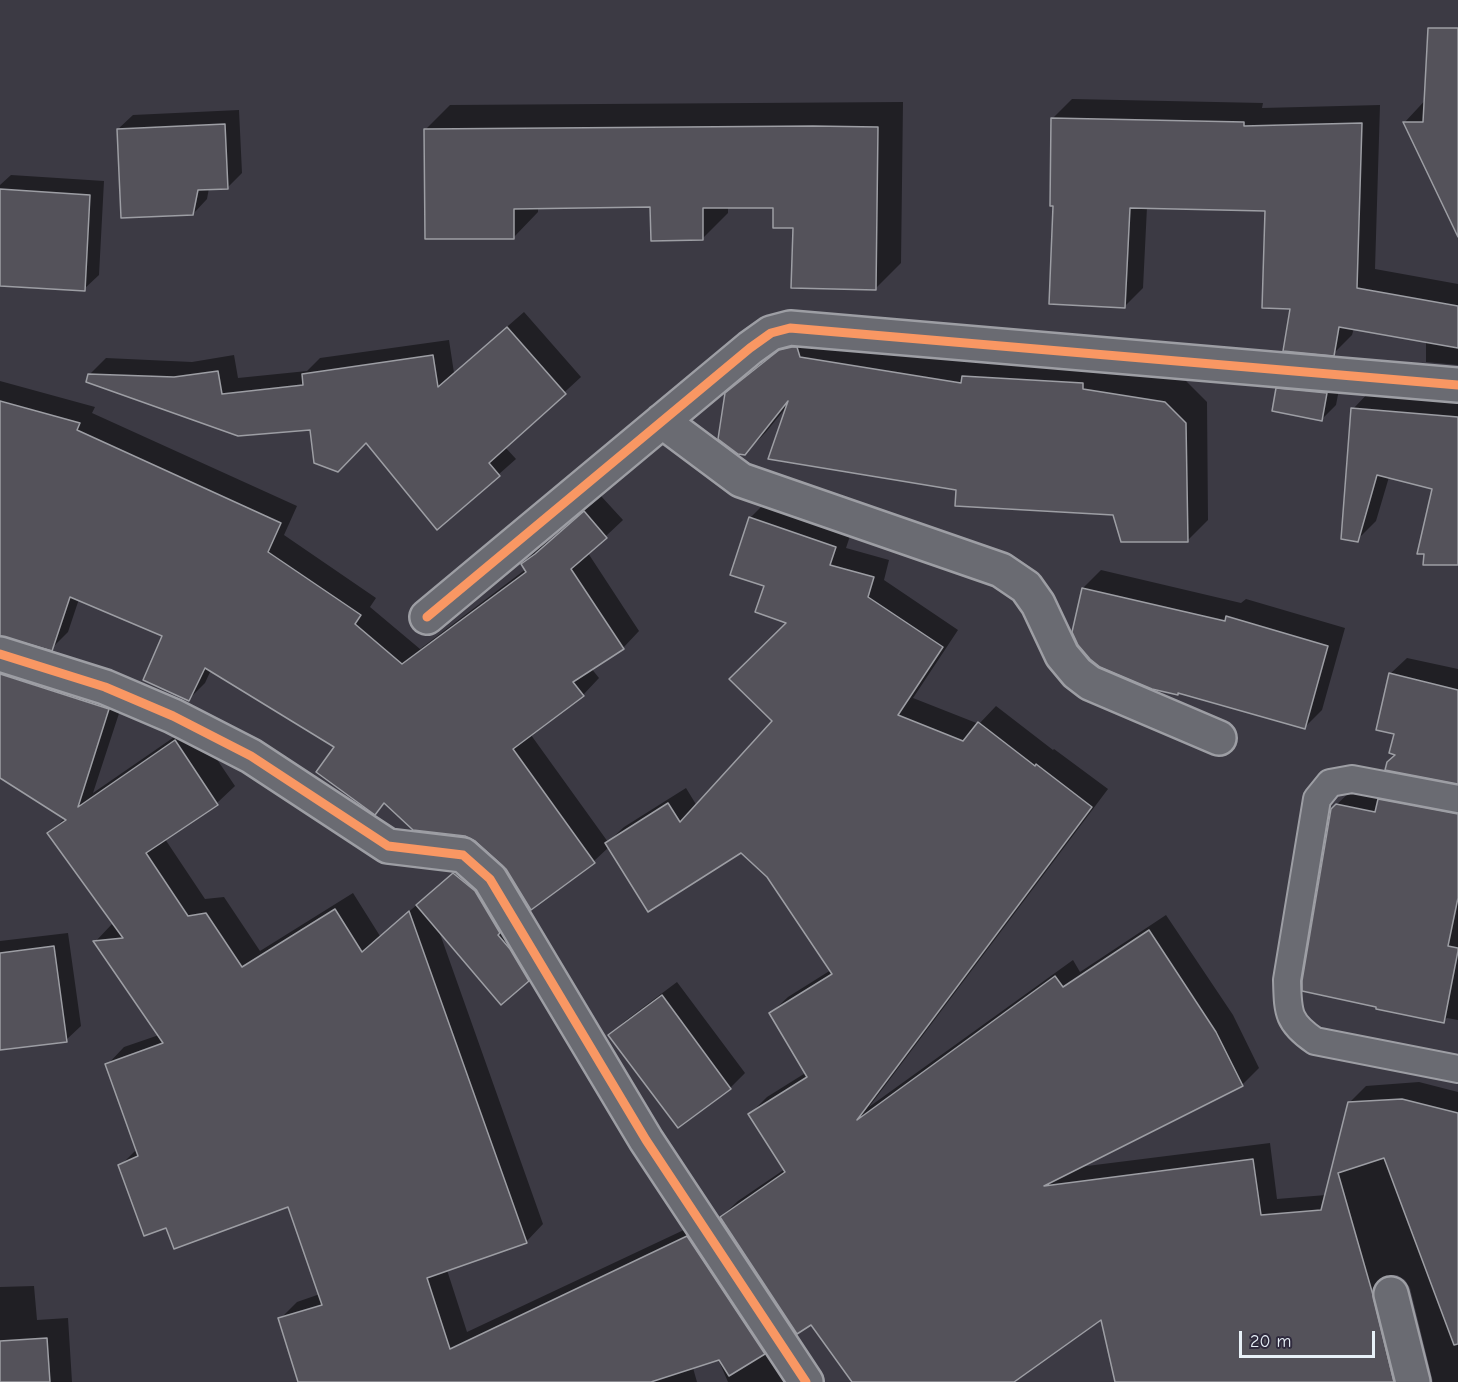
<!DOCTYPE html>
<style>
body{margin:0}
#map{position:relative;width:1458px;height:1382px;overflow:hidden;background:#3c3a44;font-family:"Comic Neue",sans-serif}
canvas{display:block}
.scale{position:absolute;left:1239px;top:1331px;width:136px;height:27px;box-sizing:border-box;border:3px solid #e8f1f8;border-top:0;padding-left:8px;font-size:18px;line-height:21px;white-space:nowrap;color:#e8f1f8;-webkit-text-stroke:4px #2f2a3d;paint-order:stroke}
</style>
<div id="map">
<canvas width="1458" height="1382"></canvas>
<div class="scale">20 m</div>
</div>
<script>
const ctx = document.querySelector('canvas').getContext('2d');
ctx.lineJoin = 'round';
function paint(path, color) {
  ctx.fillStyle = color;
  ctx.fill(path, 'evenodd');
}
function trace(path, color, width, dash) {
  ctx.strokeStyle = color;
  ctx.lineWidth = width;
  ctx.lineCap = dash ? 'butt' : 'round';
  ctx.setLineDash(dash || []);
  ctx.stroke(path);
}
paint(new Path2D(`
 M1458,65V180L1404,123Z
 M1072,99L1263,103L1262,108L1380,105L1375,269L1458,284V365L1426,362V341L1354,328L1352,335L1333,354L1292,308L1267,209L1147,207L1143,288L1124,307L1054,205L1053,118Z
 M903,102L901,263L876,288L794,227L775,206H728V213L703,238L652,206L538,207V212L514,237L425,130L450,105Z
 M239,110L242,173L228,187L209,188L207,199L193,214L118,129L133,115Z
 M11,175L104,181L99,275L84,289L0,284V185Z
 M524,312L581,377L505,447L516,459L438,528L366,441L89,375L106,358L192,362L234,355L238,378L307,371L320,358L449,340L454,373Z
 M802,330L820,336L978,362L984,356L1103,368L1186,381L1207,402L1208,520L1187,541L1114,514L958,489L788,405L766,432L745,454L727,394L748,372Z
 M1292,375L1341,379L1336,405L1322,419L1277,389Z
 M0,381L95,407L92,413L297,506L284,535L376,598L370,607L420,649L526,569L522,564L539,548L553,538L601,496L623,520L588,553L639,631L623,648L591,668L599,678L583,695L531,735L608,842L624,827L686,788L697,806L774,721L789,622L766,585L750,518L767,501L852,530L846,548L889,560L884,580L958,630L913,698L979,724L996,706L1053,750L1054,749L1108,789L869,1107L1073,960L1080,972L1166,915L1233,1015L1259,1068L1242,1085L1079,1167L1270,1143L1277,1199L1326,1195L1349,1103L1366,1086L1419,1082L1458,1092V1382H1433L1410,1288L1405,1280L1397,1275H1389V1280L1423,1382H1116L1102,1317L1012,1382H854L812,1323L721,1217L738,1201L785,1169L750,1114L767,1097L807,1072L771,1013L788,997L831,970L768,876L741,851L609,847L594,861L531,908L507,868L476,840L385,803L375,813L336,747L211,670L205,683L189,699L164,635L79,599L68,632L51,649L0,588Z
 M1458,384V564L1433,488L1389,477L1376,521L1357,540L1353,409L1371,390Z
 M1101,570L1241,603L1246,599L1345,628L1322,710L1304,728L1179,692L1177,694L1083,588Z
 M16,656L126,692L93,793L193,724L235,786L217,803L165,839L205,899L224,897L260,951L353,893L380,936L470,860L542,966L528,980L439,931L543,1224L526,1242L447,1270L467,1332L705,1220L789,1382H728L696,1308L678,1315L697,1382H300L280,1319L297,1302L320,1294L289,1205L167,1226L120,1166L137,1149L107,1065L124,1047L159,1035L95,942L112,924H116L49,833L65,818L0,777V672Z
 M1407,658L1458,669V782L1397,754L1390,674Z
 M1354,788L1458,795V1020L1447,1018L1443,1021L1332,809Z
 M68,933L81,1026L66,1040L0,1049V941Z
 M677,982L745,1073L730,1088L678,1126L610,1035L625,1021Z
 M34,1286L37,1320L68,1318L72,1382H0V1287Z`), '#0007');
const building = new Path2D(`
 M1428,28H1458V237L1403,122H1423Z
 M1051,118L1244,122V126L1362,123L1357,288L1458,306V348L1339,327L1334,356L1283,351L1290,309L1262,308L1265,211L1130,208L1125,308L1049,304L1053,206H1050Z
 M225,124L228,189L198,190L193,215L121,218L117,129Z
 M813,126L878,127L876,290L791,288L793,228H773V208H703V240L651,241L650,207L514,209V239H425L424,129Z
 M0,189L90,195L85,291L0,286Z
 M507,327L566,394L489,463L500,476L437,530L366,443L338,472L314,463L310,430L238,436L86,382L88,374L174,377L218,371L222,394L303,385L302,374L433,355L438,387Z
 M792,347H797L800,357L961,383L962,376L1083,383V389L1165,402L1186,423L1188,542H1121L1113,515L955,506L956,490L768,459L788,401L745,455L738,454L718,439L725,393L779,350Z
 M1276,388L1327,393L1322,421L1272,411Z
 M0,401L80,423L77,430L281,523L268,552L361,615L355,624L402,664L526,572L521,564L535,554L584,511L607,538L571,569L624,649L573,682L584,696L513,749L595,863L531,910L506,869L475,841L465,836L413,830L384,803L375,815L316,772L334,747L205,668L189,701L143,680L162,636L70,597L52,651L0,636Z
 M1351,408L1458,417V565H1423L1424,554H1417L1432,489L1377,475L1358,542L1341,539Z
 M749,517L836,547L830,565L874,577L868,597L943,647L898,715L963,741L978,722L1035,766L1036,764L1092,807L857,1120L1055,976L1063,987L1149,930L1216,1032L1243,1086L1044,1186L1253,1159L1261,1215L1321,1210L1348,1102L1402,1099L1458,1113V1344L1454,1345L1384,1158L1338,1173L1373,1295L1394,1382H1115L1101,1320L1014,1382H852L811,1325L797,1334L720,1217L785,1172L748,1114L807,1077L769,1013L832,974L767,877L741,853L648,912L605,843L668,803L680,822L772,721L729,679L786,623L755,612L764,586L730,575Z
 M1082,588L1225,621L1226,616L1328,646L1305,729L1178,693V695L1152,689L1100,667L1090,659L1078,645L1072,632Z
 M1389,673L1458,690V784L1385,770L1387,762L1395,755L1389,753L1394,734L1376,730Z
 M0,674L109,709L78,807L175,740L218,805L146,853L188,916L206,913L242,967L335,909L362,952L409,911L527,1243L427,1278L450,1349L687,1236L765,1354L729,1376L719,1360L651,1382H298L278,1318L322,1305L288,1207L174,1249L166,1228L144,1236L118,1165L138,1156L105,1064L163,1043L93,941L123,938L47,833L66,820L0,778Z
 M1378,799L1458,814V898L1448,946L1458,948V951L1444,1023L1376,1009V1007L1302,991V981L1331,809L1336,804L1375,812Z
 M453,873L475,891L500,933L498,935L510,949L529,981L501,1005L416,905Z
 M54,946L67,1042L0,1050V953Z
 M662,995L731,1089L678,1128L608,1035Z
 M47,1338L50,1382H0V1341Z`);
paint(building, '#54525a');
trace(building, '#9d9ea4', 1.5);
const lane = new Path2D(`
 M1458,799L1352,779L1330,783L1317,799L1287,980C1288,1012 1287,1022 1315,1041L1458,1069`);
const street = new Path2D(`
 M662,421L741,480L1001,570L1026,587L1038,604L1062,655L1077,673L1090,683L1219,738
 M427,617L750,348L771,333L790,328L1458,385
 M0,654L105,687L173,716L251,756L388,846L463,855L490,879L646,1140L806,1382
 M1391,1294L1413,1382`);
trace(lane, '#9d9ea4', 30);
trace(street, '#9d9ea4', 38);
trace(lane, '#6a6b72', 26);
trace(street, '#6a6b72', 33);
trace(new Path2D(`
 M427,617L750,348L771,333L790,328L1458,385
 M0,654L105,687L173,716L251,756L388,846L463,855L490,879L646,1140L806,1382`), '#f99763', 9);
</script>
